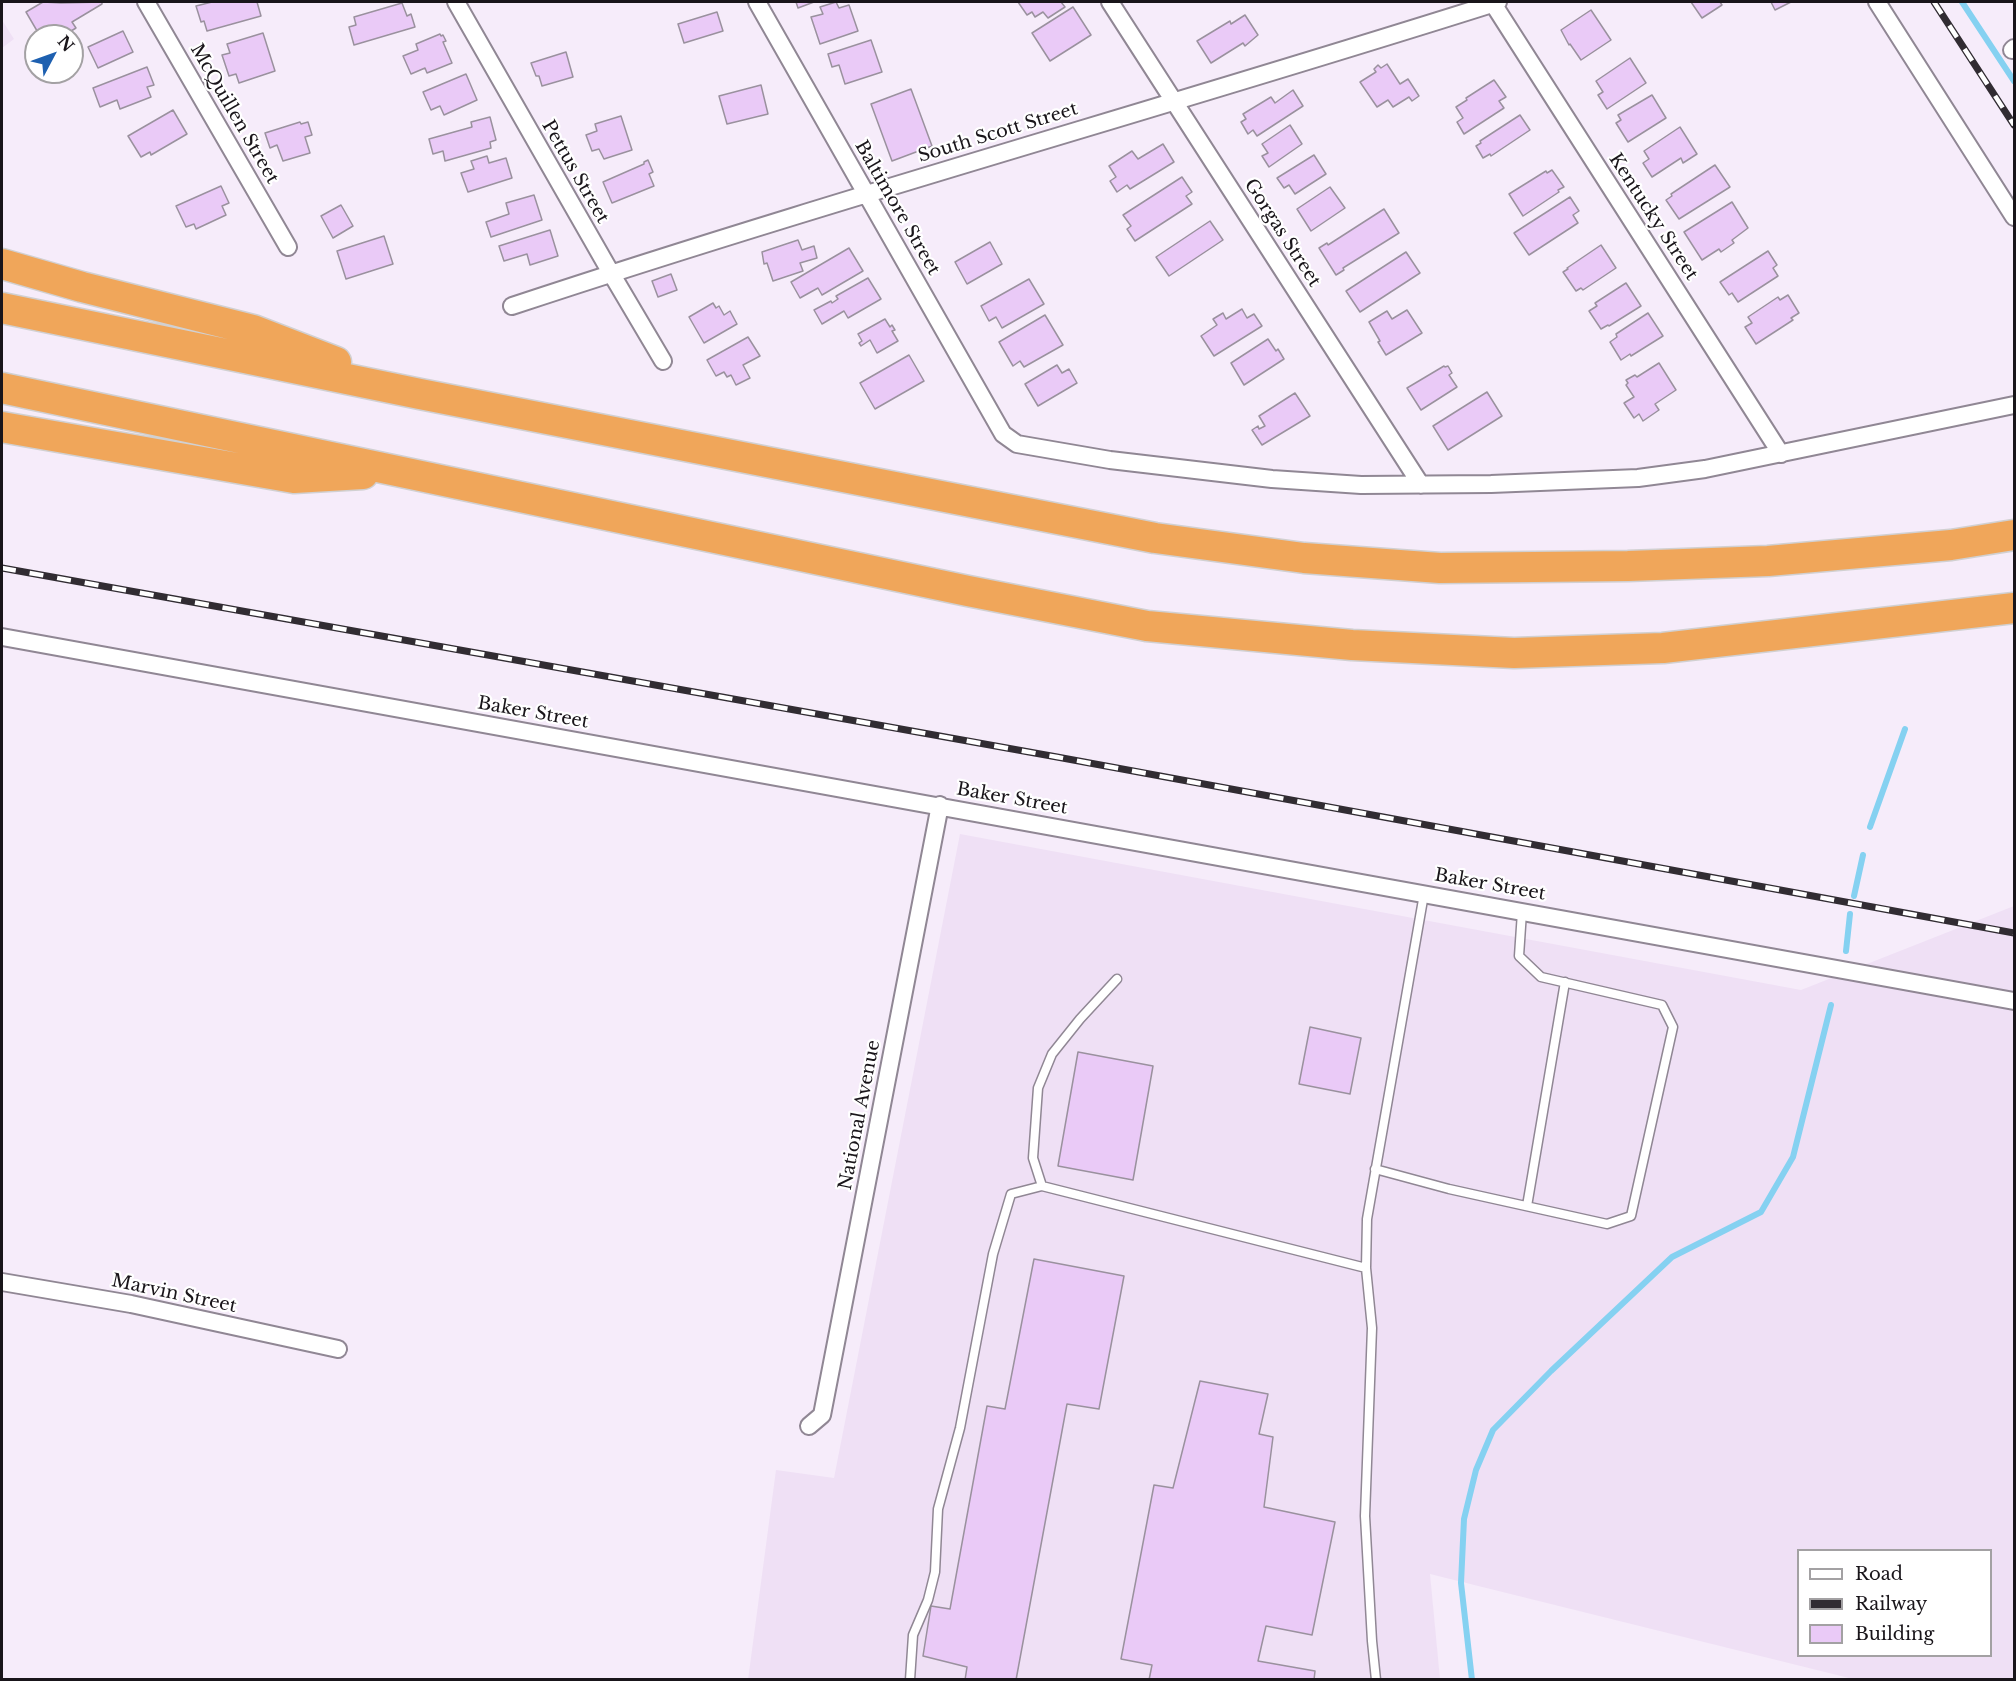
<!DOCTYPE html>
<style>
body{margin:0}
#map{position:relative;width:2016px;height:1681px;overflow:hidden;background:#f6ecfa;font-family:"Libre Baskerville",serif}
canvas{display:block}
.frame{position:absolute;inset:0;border:3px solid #19151a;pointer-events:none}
.legend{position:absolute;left:1797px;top:1549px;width:195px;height:108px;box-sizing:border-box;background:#fff;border:2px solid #a3a1a3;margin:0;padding:8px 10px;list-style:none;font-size:18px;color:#19151a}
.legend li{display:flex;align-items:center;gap:12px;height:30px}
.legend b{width:30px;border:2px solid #a3a1a3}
.north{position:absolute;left:24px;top:24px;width:60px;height:60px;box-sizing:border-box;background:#fff;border:2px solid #a3a1a3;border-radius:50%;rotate:49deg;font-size:16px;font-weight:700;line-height:24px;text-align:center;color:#19151a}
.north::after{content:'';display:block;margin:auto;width:21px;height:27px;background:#1e60b0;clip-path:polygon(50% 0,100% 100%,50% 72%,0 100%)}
</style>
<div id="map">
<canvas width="2016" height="1681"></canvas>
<div class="frame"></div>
<ul class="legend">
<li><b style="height:8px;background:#fff"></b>Road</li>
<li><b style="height:8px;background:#312c32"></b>Railway</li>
<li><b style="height:16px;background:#eacaf7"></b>Building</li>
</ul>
<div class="north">N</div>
</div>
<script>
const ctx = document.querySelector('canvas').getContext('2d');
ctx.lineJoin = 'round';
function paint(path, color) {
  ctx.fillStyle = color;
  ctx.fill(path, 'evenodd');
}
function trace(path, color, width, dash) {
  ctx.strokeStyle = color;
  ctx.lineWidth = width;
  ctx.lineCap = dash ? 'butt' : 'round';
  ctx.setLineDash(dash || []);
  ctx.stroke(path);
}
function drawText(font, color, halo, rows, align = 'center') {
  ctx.font = font + ' "Libre Baskerville",serif';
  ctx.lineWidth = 4.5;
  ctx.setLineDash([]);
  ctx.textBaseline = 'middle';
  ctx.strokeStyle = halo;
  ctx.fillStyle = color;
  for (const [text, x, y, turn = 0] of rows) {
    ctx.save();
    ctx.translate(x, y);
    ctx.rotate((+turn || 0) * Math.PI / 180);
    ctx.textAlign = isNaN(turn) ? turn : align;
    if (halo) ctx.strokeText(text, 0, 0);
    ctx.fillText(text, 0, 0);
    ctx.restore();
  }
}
paint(new Path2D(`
 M2,20L14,39L2,48Z
 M960,834L1801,990L2014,906V1679H1853L1430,1574L1440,1679L748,1680L776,1470L834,1478ZM1798,1550H1990V1656H1798Z`), '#efe0f5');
trace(new Path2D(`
 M1962,2L2014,81
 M1870,827L1905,729
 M1854,896L1863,855
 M1846,951L1850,914
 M1472,1680L1461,1583L1464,1519L1476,1470L1493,1430L1551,1371L1672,1257L1761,1212L1793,1157L1831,1005`), '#85d1f1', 6);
const building = new Path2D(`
 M43,2L61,3L102,2V4L72,22L76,28L63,36H40L26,12Z
 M212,2H257L261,16L207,31L204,21L201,22L196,6Z
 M796,2H814L798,8Z
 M836,2L839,8L849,5L858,31L820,44L811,17L823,14L820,7Z
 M1018,2H1061L1065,7L1048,18L1043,12L1035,17L1032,12L1027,15Z
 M1691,2H1720L1722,5L1702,18Z
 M1771,2H1791L1775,10Z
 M402,3L407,16L411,14L415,27L354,45L349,27L356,25L354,17Z
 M1073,7L1091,35L1050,61L1032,33Z
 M1591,10L1611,40L1581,60L1570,44L1569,45L1561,30Z
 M717,12L723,31L684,43L678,24Z
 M1245,15L1258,35L1245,46L1243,43L1211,63L1197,41L1230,21L1231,24Z
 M123,31L133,52L98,68L88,47Z
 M263,33L275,71L239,83L236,74L229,76L222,55L230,53L227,44Z
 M440,34L441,36L443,35L446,41L443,42L452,63L427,73L425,68L411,74L403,56L418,50L416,44Z
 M871,40L882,72L845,84L839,65L832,67L828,54Z
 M566,52L573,77L542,86L539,76H536L531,63Z
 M1630,58L1646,83L1607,109L1598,95L1603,92L1596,81Z
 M1387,64L1400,84L1408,79L1419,96L1412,101L1409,97L1393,107L1388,100L1377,107L1360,82L1376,72L1374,69L1378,65L1381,68Z
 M147,67L154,85L147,87L151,97L120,109L117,100L100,107L93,88Z
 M466,74L477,100L444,115L440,106L431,110L423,92Z
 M1494,80L1506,97L1499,101L1504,108L1464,134L1457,122L1463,118L1456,107L1467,100L1466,98Z
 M761,85L768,114L727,124L719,96Z
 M911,89L932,146L892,161L871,104Z
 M1293,90L1303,106L1257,136L1253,130L1248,134L1241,122L1246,119L1243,114L1271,97L1275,103Z
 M1652,95L1666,118L1628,142L1616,123L1621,120L1618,115Z
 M173,110L187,134L151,155L150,152L141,157L128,136Z
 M1520,115L1530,130L1491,156L1490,154L1483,158L1476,146L1481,143L1480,141Z
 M621,116L632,150L604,159L599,149L592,151L586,135L597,131L595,124Z
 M490,117L496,140L490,142L491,148L445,161L443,151L433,154L429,139L472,127L471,122Z
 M300,122L301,124L308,122L312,135L305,137L310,153L283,161L277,145L270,148L265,133Z
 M1290,125L1302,144L1269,167L1262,156L1268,153L1262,144Z
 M1680,127L1697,154L1683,163L1681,158L1652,177L1643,163L1649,159L1644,151Z
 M1163,144L1174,162L1130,189L1127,185L1117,192L1110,181L1116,177L1109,166L1132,151L1138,159Z
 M1314,155L1326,174L1295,194L1289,185L1284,188L1277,178Z
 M487,156L489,163L506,158L512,178L468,192L461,173L474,169L471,161Z
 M648,160L653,172L649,174L654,186L612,203L603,182L644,164V162Z
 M1715,165L1730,187L1679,219L1666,200L1672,196L1671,194Z
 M1552,170L1564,187L1558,190L1559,192L1523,216L1509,194L1546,171L1547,173Z
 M1182,177L1192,192L1186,196L1192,204L1135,241L1127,229L1131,226L1123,215Z
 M221,186L229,203L222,206L226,215L196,229L194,224L186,227L176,206Z
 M1330,187L1345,208L1311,231L1297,209Z
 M534,195L542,220L491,237L486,222L509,214L506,203Z
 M1570,197L1579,211L1573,215L1578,223L1529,255L1514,233Z
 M1732,202L1748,228L1732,240L1734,243L1721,252L1719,249L1702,260L1684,232Z
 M341,205L353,226L333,238L321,216Z
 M1384,209L1399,233L1343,268L1344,270L1336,275L1319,248L1327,243L1328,245Z
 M1210,221L1223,240L1169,276L1156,257Z
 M550,230L558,256L530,265L527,254L504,261L499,246Z
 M384,236L393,264L346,279L337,251Z
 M798,240L802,250L814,246L817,258L800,263L803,271L773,281L767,263L764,264L762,252Z
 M990,242L1002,264L967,284L955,262Z
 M1601,245L1616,268L1583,290L1581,288L1576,291L1563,272L1568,269L1567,268Z
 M849,248L863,271L822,295L818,288L800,298L791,282Z
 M1768,251L1777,265L1773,268L1778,276L1738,302L1732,293L1729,295L1720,282Z
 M1406,252L1420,273L1360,312L1346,291Z
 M671,274L677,290L658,297L652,281Z
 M868,278L881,299L848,318L844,311L822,324L814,310L831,301L832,303L838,299L836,296Z
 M1029,279L1044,304L1002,328L996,317L989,321L981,306Z
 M1626,283L1641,306L1609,326L1608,325L1601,329L1589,311L1597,306L1595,303Z
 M1788,295L1799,313L1791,318L1793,320L1756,344L1745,327L1752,323L1748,317L1778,297L1780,300Z
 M713,303L716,308L719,306L724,315L730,311L737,324L704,343L689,317Z
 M1242,309L1247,318L1254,314L1262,326L1214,356L1201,336L1217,325L1213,319L1223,313L1226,319Z
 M1407,310L1422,333L1386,355L1378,342L1380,341L1369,322L1387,311L1392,319Z
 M1648,313L1663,336L1631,356L1630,354L1621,360L1610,342L1617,337L1616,334Z
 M1045,315L1063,345L1024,367L1020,361L1013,366L999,342Z
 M885,319L890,327L892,325L895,330L892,331L898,341L877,353L870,340L861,346L859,343L862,341L858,334Z
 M748,337L760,356L743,365L750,378L736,385L731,375L727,377L724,372L716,376L707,360Z
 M1268,339L1276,351L1278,349L1284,359L1244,385L1231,363Z
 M909,355L924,381L875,409L860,383Z
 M1659,363L1676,390L1655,404L1659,410L1643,421L1639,414L1634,418L1624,403L1634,397L1626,385L1628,383L1626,380L1635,375L1637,377Z
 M1057,365L1062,373L1069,369L1077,383L1038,406L1025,384Z
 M1444,366L1445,367L1448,366L1452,373L1449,375L1457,387L1421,410L1407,388Z
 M1487,392L1502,416L1448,450L1433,426Z
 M1295,393L1310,416L1262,445L1252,430L1258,426L1259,429L1265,426L1259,416Z
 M1310,1027L1361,1038L1350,1094L1299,1084Z
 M1078,1052L1153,1066L1133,1180L1058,1166Z
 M1034,1259L1124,1276L1099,1409L1067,1404L1016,1680H965L967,1667L923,1656L931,1606L950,1609L987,1406L1005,1409Z
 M1200,1381L1268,1394L1259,1434L1273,1437L1264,1507L1335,1522L1312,1635L1266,1626L1258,1661L1315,1671L1314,1680H1149L1152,1665L1121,1659L1154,1485L1173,1488Z`);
paint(building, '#eacaf7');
trace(building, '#9a919e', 1.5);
const lane = new Path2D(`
 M1117,979L1080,1019L1052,1054L1038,1088L1033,1158L1042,1186L1366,1268
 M1375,1169L1449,1189L1607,1224L1631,1216L1673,1027L1662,1005L1541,977L1519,956L1522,912
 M1527,1206L1565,982
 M910,1680L913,1635L928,1600L935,1572L938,1509L960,1428L993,1254L1011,1194L1042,1186
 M1376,1680L1372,1641L1365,1516L1372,1328L1366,1268L1367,1219L1424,894`);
const street = new Path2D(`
 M146,2L288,247
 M456,2L611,273L663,361
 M757,2L1003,434L1017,444L1110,460L1272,479L1361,485L1491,484L1638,478L1705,469L2014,405
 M1110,2L1421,485
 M1492,2L1781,454
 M1877,2L2014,217
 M2012,50L2014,48
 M512,306C838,198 1170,106 1498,2
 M2,637L2014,1001
 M2,1282L131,1304L338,1349
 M809,1426L822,1415L940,805`);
const highway = new Path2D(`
 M2,264L82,287L253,330L336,362
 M2,308L420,394L1155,538L1304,558L1440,568L1628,566L1768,561L1951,545L2014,535
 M2,388L968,591L1147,626L1352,645L1514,653L1663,648L2014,608
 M2,427L294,478L363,474`);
trace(lane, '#908794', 11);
trace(street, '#908794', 20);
trace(highway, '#d1d0d1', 33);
trace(lane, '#fff', 8);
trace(street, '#fff', 16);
trace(highway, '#f0a65a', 30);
const rail = new Path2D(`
 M1934,2L2014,125
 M2,568L1057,757L2014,933`);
trace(rail, '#312c32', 7);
trace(rail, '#fff', 4.5, [14]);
drawText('18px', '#19151a', '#fff', [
 ["McQuillen Street",234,114,60],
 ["South Scott Street",998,133,-17],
 ["Pettus Street",575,172,60],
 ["Baltimore Street",897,208,60],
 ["Kentucky Street",1653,217,57],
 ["Gorgas Street",1282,233,57],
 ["Baker Street",533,713,10],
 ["Baker Street",1012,799,10],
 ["Baker Street",1490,885,10],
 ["National Avenue",860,1115,-79],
 ["Marvin Street",174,1294,12]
]);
</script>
